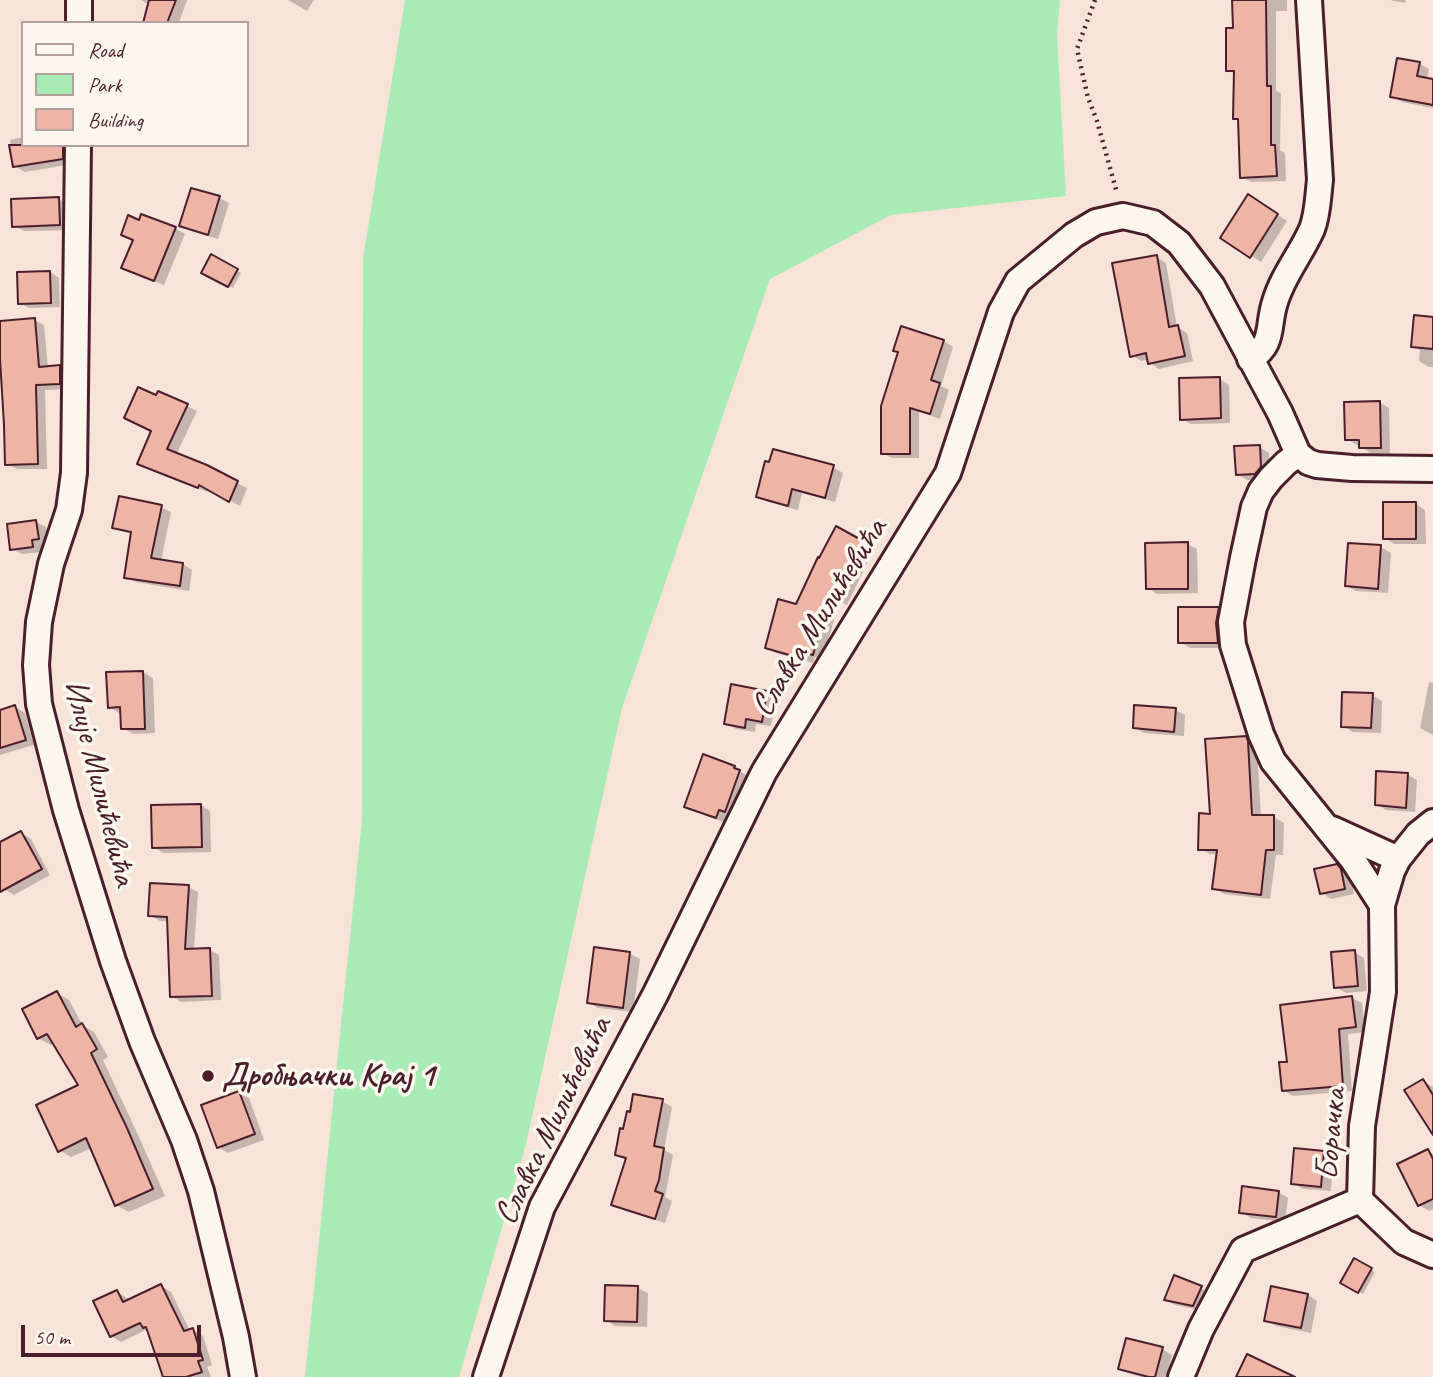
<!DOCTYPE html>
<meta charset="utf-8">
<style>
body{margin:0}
#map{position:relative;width:1433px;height:1377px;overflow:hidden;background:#f7e3d7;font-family:Caveat,sans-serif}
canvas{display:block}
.legend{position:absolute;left:21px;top:21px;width:228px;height:126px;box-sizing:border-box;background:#fbf7ec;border:2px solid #b4a19f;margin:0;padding:9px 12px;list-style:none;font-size:21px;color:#4a1f2b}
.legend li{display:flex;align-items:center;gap:14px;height:35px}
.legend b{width:35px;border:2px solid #b4a19f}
.scale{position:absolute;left:21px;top:1325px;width:180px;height:32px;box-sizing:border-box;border:4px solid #4a1f2b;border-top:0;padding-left:9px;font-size:21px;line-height:24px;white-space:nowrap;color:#4a1f2b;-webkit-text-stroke:5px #fbf7ec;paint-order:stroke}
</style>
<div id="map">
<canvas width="1433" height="1377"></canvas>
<ul class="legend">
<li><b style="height:9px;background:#fbf7ec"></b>Road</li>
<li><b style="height:19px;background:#a8ebb6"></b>Park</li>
<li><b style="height:19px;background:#eeb5a7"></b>Building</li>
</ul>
<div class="scale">50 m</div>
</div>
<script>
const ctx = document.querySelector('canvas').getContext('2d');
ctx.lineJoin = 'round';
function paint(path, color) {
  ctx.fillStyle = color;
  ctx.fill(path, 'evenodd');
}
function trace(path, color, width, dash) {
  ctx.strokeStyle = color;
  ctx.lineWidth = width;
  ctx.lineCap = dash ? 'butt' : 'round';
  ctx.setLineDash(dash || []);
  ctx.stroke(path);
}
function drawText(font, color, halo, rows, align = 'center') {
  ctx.font = font + ' Caveat,sans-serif';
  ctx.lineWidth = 7;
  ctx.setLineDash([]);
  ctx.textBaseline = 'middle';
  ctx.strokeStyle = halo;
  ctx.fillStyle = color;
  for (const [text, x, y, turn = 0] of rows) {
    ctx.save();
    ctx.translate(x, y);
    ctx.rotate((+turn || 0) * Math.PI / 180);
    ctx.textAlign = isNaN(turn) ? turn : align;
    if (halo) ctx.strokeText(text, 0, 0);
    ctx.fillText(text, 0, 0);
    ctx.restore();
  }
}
paint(new Path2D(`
 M405,0H1060L1057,35L1066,196L891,215L770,279L622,708L526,1144L459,1377H305L362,820L363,259Z`), '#a8ebb6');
paint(new Path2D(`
 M141,0H187L179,23H145L149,5Z
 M288,0H314L307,11Z
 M1233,0H1287V11H1276V91L1281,93L1280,150L1285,153L1286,181L1252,182L1242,177L1240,121L1235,118V74L1228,70L1235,30Z
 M1390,0H1406L1405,3Z
 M1420,64L1429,69L1427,79L1433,80V108L1402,102L1392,96Z
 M23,137V145H70L72,164L25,172L15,166L10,140Z
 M219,198L229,203L218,239L191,231L181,225Z
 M59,199L68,205L69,230L24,231L14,226Z
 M1258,202L1287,221L1261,262L1222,237Z
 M140,222L175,228L185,234L164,285L133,273Z
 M212,257L241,273L233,288L203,272Z
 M1156,257L1166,263L1177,327L1187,333L1193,361L1159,369L1150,363L1149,359L1141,361L1132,355Z
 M50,272L59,278L60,307L29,308L19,303Z
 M1433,318V367H1429L1419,361L1420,350L1413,346Z
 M34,320L44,325L48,368L60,367L70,373V389L45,390L47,469H17L7,464L3,372H0V322Z
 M902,329L944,341L953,347L941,386L949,390L940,419L919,412V458H892L882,453Z
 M1220,379L1229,385L1230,423L1191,424L1181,419Z
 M157,397L187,406L197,411L176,455L247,488L240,506L209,489L208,492L149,469L140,463L153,431Z
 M1379,402L1389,408L1390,453H1371L1361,447V445H1357L1347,439Z
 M1259,447L1269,453L1270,473L1266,479L1247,480L1237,474Z
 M833,467L843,473L835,502L802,493L798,510L768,502L758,496Z
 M1416,504L1425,510L1426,544H1394L1385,538Z
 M161,507L171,512L161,561L183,564L192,570L189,591L136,582L126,577L133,534L124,532L114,527Z
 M36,522L46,527L48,544L41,545L42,552L22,554L12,549Z
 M837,529L874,549L847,605L839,601L823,660L815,657L813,663L776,653L767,648L797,606Z
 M1187,544L1197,549L1198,593L1157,594L1148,588Z
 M1350,545L1381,547L1391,553L1388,593L1356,591L1347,586Z
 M1218,608L1228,614L1227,648H1190L1180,642Z
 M143,672L153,678L155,733L133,734L123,728L122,713H119L109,707Z
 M1429,682L1433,683V735L1420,728Z
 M767,692L776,698L771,726L756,724L755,732L736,729L726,723Z
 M1372,695L1382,701L1381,733L1353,732L1343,726Z
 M15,707L25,713L34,745L0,755V712Z
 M1175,710L1185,715L1184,736L1144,733L1134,727Z
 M1246,738L1256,744L1257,748L1261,817H1274L1284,823L1283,855H1276L1270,899L1224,894L1214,888L1218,854H1210L1200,849L1212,816Z
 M734,767L749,777L735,816L729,814L726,823L696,812L686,806Z
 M1408,775L1417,780L1415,812L1386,810L1376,804Z
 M201,805L210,811L211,852L163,853L154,847Z
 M21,833L31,839L50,875L14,895L4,889L0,881V844Z
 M1337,866L1347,872L1351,876L1354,894L1331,899L1322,893Z
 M188,887L198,892L194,950H210L219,955L221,1000L181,1002L172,996L169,921H160L150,915Z
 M596,949L630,954L640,959L633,1012L598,1008L589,1002Z
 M1354,952L1364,958L1367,991L1346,993L1336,987Z
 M57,993L69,1000L83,1026L94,1032L108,1057L103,1060L139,1137L165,1196L129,1212L116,1205L92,1148L71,1157L59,1150L80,1086L54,1043L51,1045L38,1038Z
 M1352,998L1362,1003L1365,1032L1348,1034L1352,1091L1293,1096L1283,1090L1289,1063Z
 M1423,1081L1433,1087V1122Z
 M239,1093L249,1098L264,1140L228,1153L218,1147Z
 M662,1101L672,1107L664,1150L673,1155L665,1197L672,1201L665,1223L623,1210L613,1204L627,1161L617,1155L631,1114Z
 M1428,1151L1433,1154V1209L1429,1211L1419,1205Z
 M1324,1152L1333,1158L1331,1191L1303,1189L1293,1183Z
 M1278,1192L1288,1198L1285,1222L1251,1218L1241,1212Z
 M1355,1260L1375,1272L1363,1294L1342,1282Z
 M1175,1277L1211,1293L1204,1311L1175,1305L1166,1300Z
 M161,1286L171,1292L190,1331L193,1330L203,1336L212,1365L207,1367L211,1377H165L148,1329L121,1342L111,1336L117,1292L127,1298L129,1301Z
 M607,1287L638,1288L648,1293L647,1327L615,1326L606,1320Z
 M1308,1295L1317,1301L1311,1333L1276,1326L1266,1320Z
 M1162,1349L1172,1355L1166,1377H1142L1130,1374L1120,1368Z`), '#0003');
const building = new Path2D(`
 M149,0H176L167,23H143Z
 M1232,0H1266L1267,86H1271V145H1275L1277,176L1240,178L1238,119H1233L1234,71H1226V28H1233Z
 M1397,58L1420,62L1417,76L1433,79V105L1390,97Z
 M9,145H63V159L13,167Z
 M191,188L220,196L208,235L179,226Z
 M1248,194L1278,214L1250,258L1220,238Z
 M59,197L60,225L12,227L11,199Z
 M141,214L176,227L154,281L121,268L133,240L121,235L128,215L139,220Z
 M211,254L238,269L228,287L201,273Z
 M1157,255L1169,327L1178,325L1185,356L1148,364L1146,353L1130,357L1112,263Z
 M50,271L51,303L18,304L17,272Z
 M1414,315L1433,317V349L1411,347Z
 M35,318L39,367L60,365V384L36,385L38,464L5,465L4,425L0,359V321Z
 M901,326L944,340L931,380L940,383L930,414L910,408V454H881V406L898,352L893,351Z
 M1220,377L1221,418L1180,420L1179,378Z
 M138,387L156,395L158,391L188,404L167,449L207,465L238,481L229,502L199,485L198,488L137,464L151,431L124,418Z
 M1380,401L1381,448H1359V440H1345L1344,402Z
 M1260,445L1261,467L1255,474L1236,475L1234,446Z
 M773,449L834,465L825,498L792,489L788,506L756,497L765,461L769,462Z
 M119,496L162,505L151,558L183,563L180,586L124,578L131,532L112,528Z
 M1383,502H1416V539H1383Z
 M36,520L39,539L32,540L33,547L10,550L7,524Z
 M836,526L865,542L837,601L829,597L813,655L805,653L803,659L765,648L778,599L796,604L818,557L819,558Z
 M1188,542V589H1146L1145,543Z
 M1348,543L1381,545L1378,589L1345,586Z
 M1178,607H1219L1216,623L1218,643H1178Z
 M143,671L145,729H121L120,707L108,708L106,672Z
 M731,684L767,691L762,722L746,719L745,728L724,724Z
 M1342,692L1373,693L1371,728L1341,727Z
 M15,705L26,740L0,748V710Z
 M1134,705L1176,708L1174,732L1133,728Z
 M1246,736L1248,741L1252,815H1274V850H1266L1261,895L1212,889L1217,850H1198L1199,813L1210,814L1205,739Z
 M703,754L735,766L734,768L740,770L725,812L719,810L716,818L684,807Z
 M1376,771L1408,773L1406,808L1375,805Z
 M201,804L202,847L152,848L151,805Z
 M21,831L42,869L0,892V842Z
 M1337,864L1341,869L1345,889L1320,894L1314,869Z
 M150,883L189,885L185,949L210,948L212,996L170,997L167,917L148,916Z
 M594,947L630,952L623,1008L587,1003Z
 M1355,950L1358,986L1334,988L1331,952Z
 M57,991L76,1027L82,1023L97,1049L91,1053L127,1128L153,1189L115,1206L86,1138L58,1152L36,1105L78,1085L47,1034L37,1039L22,1009Z
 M1352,996L1356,1027L1339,1029L1343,1086L1282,1091L1279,1062H1287L1280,1005Z
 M1423,1079L1433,1095V1135L1404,1090Z
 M239,1091L255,1134L217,1148L201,1105Z
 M633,1094L663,1099L654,1146L664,1148L659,1180L655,1191L663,1194L655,1219L611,1205L626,1158L615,1155L620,1128L623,1129L627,1111L630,1112Z
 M1294,1148L1324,1151L1321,1187L1291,1184Z
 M1428,1149L1433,1159V1199L1418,1206L1397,1164Z
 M1242,1186L1279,1191L1276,1217L1239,1213Z
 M1354,1258L1372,1268L1358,1293L1340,1283Z
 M1174,1275L1202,1286L1193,1306L1164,1300Z
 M161,1284L184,1331L193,1328L203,1360L198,1361L202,1372L186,1377H163L146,1327L143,1328L140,1323L110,1337L93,1301L117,1290L123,1302Z
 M605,1285L638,1286L637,1322L604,1321Z
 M1271,1286L1308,1294L1301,1328L1264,1321Z
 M1126,1338L1163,1347L1155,1377H1149L1118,1369Z
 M1247,1354L1295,1377H1236Z`);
paint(building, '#eeb5a7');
trace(building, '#4a1f2b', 2);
const minor = new Path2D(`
 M79,23V0
 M78,145L74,473L69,510L51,564L39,622L36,665L39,704L66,810L113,961L142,1041L184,1140L201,1191L236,1337L243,1377
 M1250,359C1275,344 1267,326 1275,302C1283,275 1301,254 1312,229C1318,214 1318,196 1320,180L1309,0
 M1298,454L1286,463L1271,478L1261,491L1254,507L1243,558L1231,622L1233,645L1261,734L1273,761L1353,860L1382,905
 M1332,829L1398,859
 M1360,1200L1362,1126L1383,992L1382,905L1392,871L1398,859L1418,834L1433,822
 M1360,1200L1404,1242L1433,1255
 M486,1377L542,1207L655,995L764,772L948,473L1001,312L1018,281L1074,235L1096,222L1123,216L1153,223L1179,243L1212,286L1280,413L1298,454L1308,462L1317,465L1352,468L1433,469
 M1181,1377L1201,1329L1243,1250L1360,1200`);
trace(minor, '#4a1f2b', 30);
trace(new Path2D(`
 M1095,0L1077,49L1088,98L1097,121L1117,193`), '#4a1f2b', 4.5, [2, 5]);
trace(minor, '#fbf7ec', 24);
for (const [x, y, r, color] of [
 [208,1076,7,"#4a1f2b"]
]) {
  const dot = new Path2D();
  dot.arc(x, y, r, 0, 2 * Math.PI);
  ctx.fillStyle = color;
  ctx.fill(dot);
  trace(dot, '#fbf7ec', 2.5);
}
drawText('33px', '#4a1f2b', '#fbf7ec', [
 ["Славка Милићевића",820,618,-58],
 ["Илије Милићевића",99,783,76],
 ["Славка Милићевића",554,1121,-64],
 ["Борачка",1332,1134,-85]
]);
drawText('bold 33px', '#4a1f2b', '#fbf7ec', [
 ["Дробњачки Крај 1",222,1076]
], 'left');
</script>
